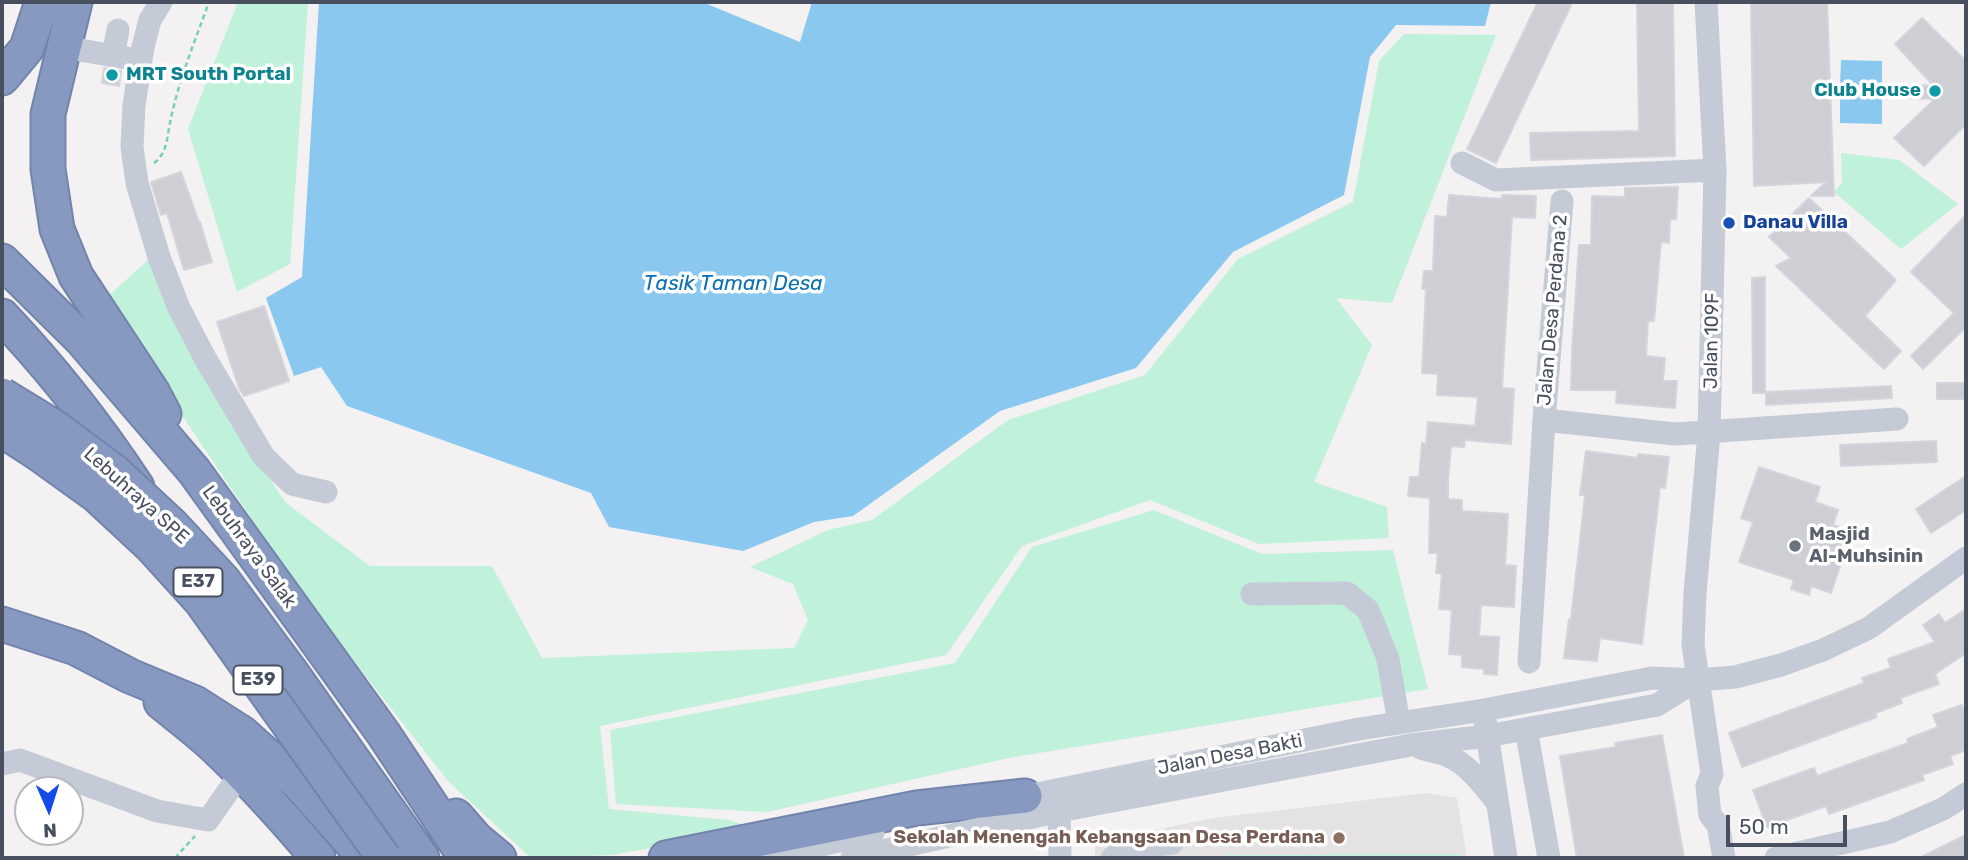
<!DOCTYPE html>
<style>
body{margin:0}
#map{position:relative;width:1968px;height:860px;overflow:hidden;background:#f3f1f1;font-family:Rubik,sans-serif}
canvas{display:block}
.frame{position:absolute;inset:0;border:4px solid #48505f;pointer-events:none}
.north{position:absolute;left:14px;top:776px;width:70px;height:70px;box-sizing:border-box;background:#fff;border:2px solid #b6b9bf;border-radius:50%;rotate:177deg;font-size:19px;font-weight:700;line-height:28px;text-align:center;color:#48505f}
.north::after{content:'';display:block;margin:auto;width:24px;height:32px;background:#144be9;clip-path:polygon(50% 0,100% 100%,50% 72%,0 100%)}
.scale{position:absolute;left:1726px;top:815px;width:121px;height:32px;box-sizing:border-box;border:4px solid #48505f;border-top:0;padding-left:9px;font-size:21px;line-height:24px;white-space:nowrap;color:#48505f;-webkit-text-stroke:5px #fff;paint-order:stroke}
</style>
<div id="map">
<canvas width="1968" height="860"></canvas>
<div class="frame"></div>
<div class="north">N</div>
<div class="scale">50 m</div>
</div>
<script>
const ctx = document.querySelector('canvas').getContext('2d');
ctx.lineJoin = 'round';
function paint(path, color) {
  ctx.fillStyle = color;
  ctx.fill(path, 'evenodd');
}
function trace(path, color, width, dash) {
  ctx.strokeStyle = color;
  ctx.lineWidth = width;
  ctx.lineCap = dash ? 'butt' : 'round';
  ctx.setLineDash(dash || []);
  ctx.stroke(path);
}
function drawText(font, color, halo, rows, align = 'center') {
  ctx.font = font + ' Rubik,sans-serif';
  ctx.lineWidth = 7;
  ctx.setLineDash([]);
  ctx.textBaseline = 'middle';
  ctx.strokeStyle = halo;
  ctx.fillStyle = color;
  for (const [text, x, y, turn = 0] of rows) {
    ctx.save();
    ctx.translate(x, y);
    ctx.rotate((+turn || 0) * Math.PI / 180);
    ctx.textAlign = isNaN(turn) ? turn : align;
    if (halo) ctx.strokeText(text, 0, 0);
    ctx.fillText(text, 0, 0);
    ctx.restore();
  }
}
paint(new Path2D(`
 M1426,793L1457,798L1467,858H1095V842L1214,818Z`), '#e4e2e3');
paint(new Path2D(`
 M238,2H308L290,264L237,292L188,129Z
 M1404,34L1496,35L1392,303L1336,298L1372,345L1314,482L1387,507L1389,538L1259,544L1150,500L1022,546L946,655L600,726L609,809L729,820L758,829L612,855L531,858L448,781L310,605L104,300L148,260L228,414L285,502L370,566H492L542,658L794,648L808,620L793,584L750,567L828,530L872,520L1008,420L1145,375L1238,259L1353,202L1379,61Z
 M1841,153L1899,160L1958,204L1901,249L1834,192L1842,183Z
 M1154,510L1262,554L1393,550L1428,689L1009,758L767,812L616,804L610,730L955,663L1032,547Z
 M1460,854L1461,858H1226V855Z`), '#bff1db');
paint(new Path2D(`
 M319,2H702L800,42L812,2H1491L1485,26L1396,25L1370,57L1344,195L1233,252L1136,368L1000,411L853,516L814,522L743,551L609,527L591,493L347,406L321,367L294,376L266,298L302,277Z
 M1841,60L1882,61V124L1840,123V98L1829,97V84H1840Z`), '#8bc8ef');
const building = new Path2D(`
 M1538,2H1563L1571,5L1496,163L1467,149Z
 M1637,2H1673L1675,156L1531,160L1530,133L1639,131Z
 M1751,2H1827L1834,196H1811L1826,182L1754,186Z
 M1922,18L1966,61V124L1924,166L1894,138L1935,99L1903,98V84L1934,86L1895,44Z
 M104,68L121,71L119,86L102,83Z
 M181,172L199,222H200L212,262L184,270L167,213L161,215L151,182Z
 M1678,187L1676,219H1670L1669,243L1661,242L1654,321H1648L1646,356L1665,358L1663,381H1677L1675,408L1616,403L1617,390H1571L1572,352L1579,245H1591L1592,196L1625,197V188Z
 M1449,195L1502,199V195L1536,196L1535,218L1512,217L1502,388L1514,389L1511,444L1465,440L1464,447L1451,446L1448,480V499L1462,500V511L1508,514L1505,565L1516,566L1514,607L1481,605L1479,636L1499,637L1497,675L1484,674V669L1462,667V655L1449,654L1452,610L1439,609L1442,574L1436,573L1438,553H1429L1430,498L1408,496L1410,477H1419L1422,443L1426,444L1428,422L1475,426L1478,397L1437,395L1438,374L1422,373L1426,289H1422L1424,271H1433L1435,216L1447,217Z
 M1809,198L1896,280L1865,316L1901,351L1884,369L1776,266L1791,258L1769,237Z
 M1966,215V327L1923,369L1911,356L1954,313L1911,272Z
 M1765,277V393H1753L1752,278Z
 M264,306L289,381L244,396L239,388L217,322Z
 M1937,383H1966V399H1937Z
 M1891,386L1892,398L1766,405V392Z
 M1936,441L1937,462L1841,466L1840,445Z
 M1586,451L1638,458V454L1669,457L1665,488L1660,487L1642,644L1600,638L1597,661L1564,658L1569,619H1571L1585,495H1580Z
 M1759,467L1820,487L1815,502L1838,510L1833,525L1852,531L1831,593L1811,586L1809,595L1791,589L1794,580L1739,562L1753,522L1741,518Z
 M1966,476V510L1931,533L1916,509Z
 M1966,609V653L1935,674L1939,684L1900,698L1902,703L1875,713L1877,717L1742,767L1729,733L1864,683L1862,678L1891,668L1888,659L1935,642L1923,625L1939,614L1945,623Z
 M1962,705L1966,717V750L1950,756L1953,764L1922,775L1924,780L1829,814L1826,806L1767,827L1753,790L1814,768L1817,776L1908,743L1907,739L1938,727L1933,715Z
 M1662,735L1684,858H1577L1560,756L1616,747L1615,743Z
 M1966,835V858H1919Z`);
paint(building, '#cdcfd5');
trace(building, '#d4d5dc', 2);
const highway = new Path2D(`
 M75,2L48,114V169L57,229L76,276L153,393L164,414
 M2,78L27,48L42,2
 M2,261L81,339L194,471L383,733L466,858
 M2,316C52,369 97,426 137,487
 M2,624L76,648L130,676L195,703L242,733L301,786L365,858
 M291,672L422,858
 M161,702C179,717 198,731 215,747C252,782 286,820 318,858
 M456,816L476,839L499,858
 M666,858L917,808L1025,796`);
trace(highway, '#7384ac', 37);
trace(new Path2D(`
 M154,163C167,154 167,137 170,123C178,82 195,41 209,2
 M175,858L195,836`), '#76d0b4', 2.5, [5, 3.5]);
trace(new Path2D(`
 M161,2L150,20L143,47L134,105L132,147L137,183L159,257L179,308L205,358L264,457L292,484L326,492
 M1706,2L1715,170L1709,433L1695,593L1693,645L1712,774L1707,786L1710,815L1718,825L1724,858
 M63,47L132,59
 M113,56L118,30
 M1462,163L1496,180L1715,170
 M1544,420L1675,434L1897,419
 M1252,594L1347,593L1368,610L1388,659L1399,723
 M1529,662L1544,420L1562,201
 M1485,720L1506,858
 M1526,729L1549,858
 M1421,748C1430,751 1440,752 1448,756C1469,765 1482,784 1496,801
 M2,764L20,760L157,811L208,820L241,773
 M1012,799L1359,729L1484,710L1652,678L1697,680L1735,677L1781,665L1823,650L1869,628L1966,558
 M1059,811L1060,858
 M766,858L873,833
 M852,858L1059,811L1411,745L1487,736L1657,705L1697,680
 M1112,858L1124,849L1172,843
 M1776,858L1890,832L1943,809L1966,794`), '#c4cad6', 23);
trace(highway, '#8799c0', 33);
const highwayBridge = new Path2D(`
 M2,395L56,428L115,472L172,525L223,580L291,672
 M2,430L39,454L96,495L152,547L201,601L384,858`);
trace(highwayBridge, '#7384ac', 37, []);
trace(highwayBridge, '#8799c0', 33);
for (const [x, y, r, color] of [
 [112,75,7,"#0f9aa8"],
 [1935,91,7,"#0f9aa8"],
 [1729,223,7,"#1a4fb4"],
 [1795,546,7,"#6b7280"],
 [1339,838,7,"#8d6e63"]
]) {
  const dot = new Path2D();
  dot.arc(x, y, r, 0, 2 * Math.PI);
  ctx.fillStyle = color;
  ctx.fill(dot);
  trace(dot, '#fff', 2.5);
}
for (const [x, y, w] of [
 [198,582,49],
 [258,680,49]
]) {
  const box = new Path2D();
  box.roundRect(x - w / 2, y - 14.5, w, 29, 5);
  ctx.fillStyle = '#fff';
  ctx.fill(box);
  trace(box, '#48505f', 2);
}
drawText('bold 18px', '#48505f', null, [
 ["E37",198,582],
 ["E39",258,680]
]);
drawText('bold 19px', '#0d838f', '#fff', [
 ["MRT South Portal",126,75],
 ["Club House",1921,91,"right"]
], 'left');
drawText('bold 19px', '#164399', '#fff', [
 ["Danau Villa",1743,223]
], 'left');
drawText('19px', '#48505f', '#fff', [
 ["Jalan Desa Perdana 2",1553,310,-85],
 ["Jalan 109F",1712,341,-89],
 ["Lebuhraya SPE",136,496,42],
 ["Lebuhraya Salak",249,547,54],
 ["Jalan Desa Bakti",1230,755,-11]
]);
drawText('bold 19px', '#5b616d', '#fff', [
 ["Masjid",1809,535],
 ["Al-Muhsinin",1809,557]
], 'left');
drawText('bold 19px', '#785e54', '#fff', [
 ["Sekolah Menengah Kebangsaan Desa Perdana",1325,838]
], 'right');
drawText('italic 21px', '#0970b1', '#fff', [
 ["Tasik Taman Desa",733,284]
]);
</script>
